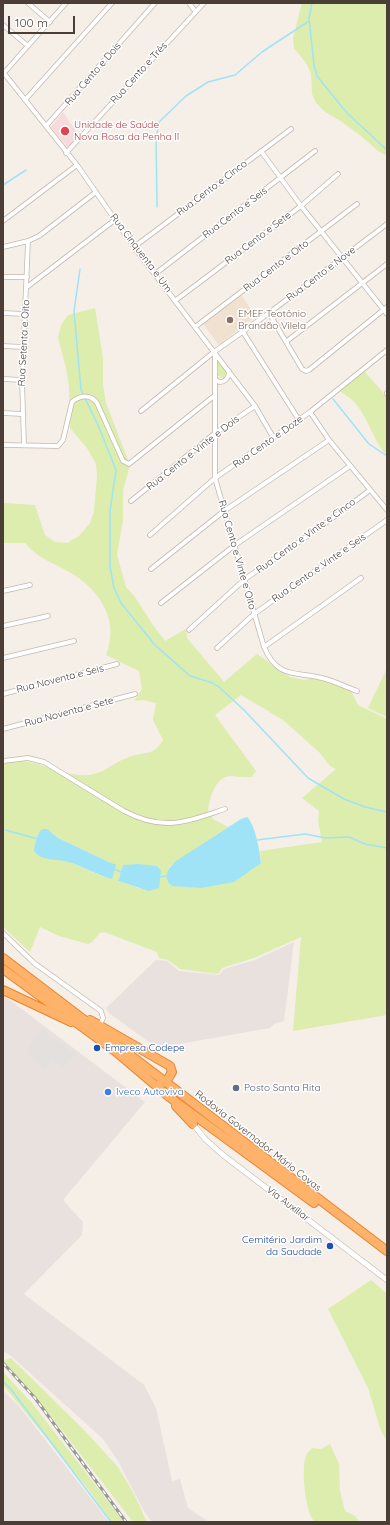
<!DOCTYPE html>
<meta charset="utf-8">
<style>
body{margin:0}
#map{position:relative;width:390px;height:1525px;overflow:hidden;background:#f5efe8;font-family:Quicksand,sans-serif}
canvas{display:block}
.frame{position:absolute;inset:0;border:4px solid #4a3e36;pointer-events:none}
.scale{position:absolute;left:8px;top:16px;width:67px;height:18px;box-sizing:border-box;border:2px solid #4a3e36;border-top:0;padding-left:5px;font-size:12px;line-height:14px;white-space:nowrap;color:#4a3e36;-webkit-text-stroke:3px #fff;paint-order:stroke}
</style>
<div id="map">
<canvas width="390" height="1525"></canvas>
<div class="frame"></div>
<div class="scale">100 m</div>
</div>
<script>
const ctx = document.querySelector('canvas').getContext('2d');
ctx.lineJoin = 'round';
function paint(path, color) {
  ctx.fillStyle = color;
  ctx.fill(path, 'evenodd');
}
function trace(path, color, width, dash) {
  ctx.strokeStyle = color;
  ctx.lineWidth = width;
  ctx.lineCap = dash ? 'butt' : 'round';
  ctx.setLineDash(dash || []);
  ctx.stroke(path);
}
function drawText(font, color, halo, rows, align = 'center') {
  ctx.font = font + ' Quicksand,sans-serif';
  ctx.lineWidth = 3;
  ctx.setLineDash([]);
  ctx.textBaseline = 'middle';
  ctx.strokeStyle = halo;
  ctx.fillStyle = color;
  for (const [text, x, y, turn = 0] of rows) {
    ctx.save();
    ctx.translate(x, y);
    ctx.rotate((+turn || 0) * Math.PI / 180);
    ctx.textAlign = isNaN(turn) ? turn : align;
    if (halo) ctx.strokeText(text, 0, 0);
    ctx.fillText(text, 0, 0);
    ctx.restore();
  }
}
paint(new Path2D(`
 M294,942L284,1021L274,1024L270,1028L162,1047L149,1042L109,1013L106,1008L156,960L167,961L179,971L219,975L224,969L255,960Z
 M3,995L145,1102L63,1200L83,1222L82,1235L24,1294L144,1385L156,1408L172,1481L180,1479L188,1508L209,1522H152L145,1513L118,1461L103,1439L10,1355L3,1351Z
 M3,1391L18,1405L109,1522H3Z`), '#e8e1dd');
paint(new Path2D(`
 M241,295L256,316L219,345L203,324Z`), '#f0e1d1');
paint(new Path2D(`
 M63,112L79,136L68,148L51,127Z`), '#f7dbdc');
paint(new Path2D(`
 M302,3H387V156L378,151L361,136L342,122L324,111L316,103L312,94L311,73L306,63L294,48L293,38Z
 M95,308L103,358V385L106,403L130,465L123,490V520L117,555L126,587L135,597L153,625L165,641L186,629L187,638L224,682L257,654L290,677L304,680L316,677L350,689L358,705L387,719V1015L293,1031L301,937L254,958L222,968L218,974L180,969L168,960L159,958L157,952L104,932L100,933L92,942L88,944L59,936L40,927L30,952L3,927V763C37,755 58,777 87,775C104,774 114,762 129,757C145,751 153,757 163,740L153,720L156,703L143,700L134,701L142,689L139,671L106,655C120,621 100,590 71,573C54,563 38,559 25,543H3V503L35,505L45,535L55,542L67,543L79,536L90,523L94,511L97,476L96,464L87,448L70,428L69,386L66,368L58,338L61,325L68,315ZM241,695L283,720L319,752L330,766L336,769L302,798L319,811L318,820L322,842L260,851L261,863L182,886H172L167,879L170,866L228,827L213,819L208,811C209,800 215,777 230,776C238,776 244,778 252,777L256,771L215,715ZM47,829L58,838L111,863L116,864L104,877L34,847ZM123,865L130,866L141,889L118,881Z
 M218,361L226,371L227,374L223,378L218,376Z
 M364,371L387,397V456C373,440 369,420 356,404C352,398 344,395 339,390Z
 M387,668V717L368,708Z
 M371,1280L387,1294V1442L381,1431L368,1388L328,1309Z
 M11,1358L84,1430L118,1467L134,1494L147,1522H133L54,1420L3,1361Z
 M3,1372L32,1403L124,1522H111L89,1490L3,1385Z
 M330,1444L339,1464L340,1491L345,1511L355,1516L360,1522H315C305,1514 301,1467 306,1456C307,1453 310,1450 312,1448L321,1449Z`), '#dcedae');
paint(new Path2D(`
 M42,1030L75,1054L63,1068L52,1059L44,1069L27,1051Z`), '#e3e0dd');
paint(new Path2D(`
 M247,817C255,824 260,852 261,863L234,882L201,888L172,886C162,878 168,868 176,861L241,819Z
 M42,829H47L58,838L111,863L116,864L112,879C96,875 81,865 65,861C54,859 41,861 34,851C35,844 37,834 42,829Z
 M138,864L157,866L161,871L159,888L149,891L118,881L123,865Z`), '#a0e3f7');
trace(new Path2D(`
 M312,3L309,18L314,65L317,76L347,113L387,150
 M3,185L26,170
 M157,207L156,139L159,122L186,96L208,82L235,75L262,52L309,21
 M80,269L74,311L81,390L98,425L116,470L110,511V566L114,588L121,603L155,645L190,676L213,683L219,687L244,710L308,778L344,799L365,807L387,812
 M333,399L369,444L387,456
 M5,830L38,839
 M257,840L305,834L326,838L349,837L365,844L387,848
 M114,869L121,872
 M159,877L167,876
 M3,1382L10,1388L111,1522`), '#a0e3f7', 1.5);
const minor = new Path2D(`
 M28,3L50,22
 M189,3L195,11
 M3,25L28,46
 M3,72L77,165L134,247L255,406L273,437
 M3,74L66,3
 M25,100L112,3
 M46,126L155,3
 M261,151L301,206L387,314
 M66,153L204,3
 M3,221L77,165
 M3,247L28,241L39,236L96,192
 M134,247L291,129
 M155,274L315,151
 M3,277H27
 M27,287L116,219
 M176,300L301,206L338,174
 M3,313L25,314
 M269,313L302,369L306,371L309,370L387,307
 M195,327L357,204
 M243,332L299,420
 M287,341L387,264
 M3,346L23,347
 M215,354V478L264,647C278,679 294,671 322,678C334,681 346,687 357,691
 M3,379L22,380
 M215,379L219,382C225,382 229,378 229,371
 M387,394V393
 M141,411L214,352L269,313L387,224
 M310,412L329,440L387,510
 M3,413L22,414
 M3,445L58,446L63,440L72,402C80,395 91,394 97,403L123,461L129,464L214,396
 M24,445L22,380L28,241
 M131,501L214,434L255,406
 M150,535L215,478L310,412L387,350
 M151,569L224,511L329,440
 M3,591L30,585
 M161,603L235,545L350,466
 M3,626L48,616
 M189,630L245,579L319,528L370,490
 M264,647L361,578
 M217,648L254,614L387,520
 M3,658L74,641
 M3,694L117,664
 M3,729L135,694
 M3,761L28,758L44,762L124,811C164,832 185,822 225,809
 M3,933L34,963L101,1011L103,1018L100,1025`);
const tertiary = new Path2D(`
 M193,1124L205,1139L223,1155L387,1280`);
const motorway = new Path2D(`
 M3,958L387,1251
 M3,969L115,1051L168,1096L314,1203
 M3,990L71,1022
 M90,1020L170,1066L172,1072L166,1082L161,1083
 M176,1106L193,1124`);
trace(minor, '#c5b8ad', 5.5);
trace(tertiary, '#c5b8ad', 6);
trace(motorway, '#eb822c', 10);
trace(minor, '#fff', 4);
trace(tertiary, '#fff', 5);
trace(motorway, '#ffb269', 8);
const rail = new Path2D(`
 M3,1363L35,1398L126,1522`);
trace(rail, '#989898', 3);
trace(rail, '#fff', 1.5, [4.5]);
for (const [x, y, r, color] of [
 [65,131,5,"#e0444e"],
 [230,320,4,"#8d6e63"],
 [97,1048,4,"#1a4fb4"],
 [236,1088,4,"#5c6f8a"],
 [108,1092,4,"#3f7fe0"],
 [330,1246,4,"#1a4fb4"]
]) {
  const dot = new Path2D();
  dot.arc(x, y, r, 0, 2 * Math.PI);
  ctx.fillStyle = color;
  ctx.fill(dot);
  trace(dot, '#fff', 1.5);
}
drawText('10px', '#4a3e36', '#fff', [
 ["Rua Cento e Três",139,73,-48],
 ["Rua Cento e Dois",93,74,-49],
 ["Rua Cento e Cinco",212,188,-37],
 ["Rua Cento e Seis",235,213,-37],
 ["Rua Cento e Sete",258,238,-37],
 ["Rua Cinquenta e Um",141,253,53],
 ["Rua Cento e Oito",276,266,-37],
 ["Rua Cento e Nove",321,274,-37],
 ["Rua Setenta e Oito",24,343,-87],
 ["Rua Cento e Doze",268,442,-35],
 ["Rua Cento e Vinte e Dois",193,453,-38],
 ["Rua Cento e Vinte e Cinco",306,536,-36],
 ["Rua Cento e Vinte e Oito",237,555,74],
 ["Rua Cento e Vinte e Seis",319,568,-35],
 ["Rua Noventa e Seis",60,679,-14],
 ["Rua Noventa e Sete",69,712,-15],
 ["Rodovia Governador Mário Covas",258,1141,38],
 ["Via Auxiliar",288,1204,37]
]);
drawText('10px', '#be3a42', '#fff', [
 ["Unidade de Saúde",74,125],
 ["Nova Rosa da Penha II",74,137]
], 'left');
drawText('10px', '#785e54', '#fff', [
 ["EMEF Teotônio",238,314],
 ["Brandão Vilela",238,326]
], 'left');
drawText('10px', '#164399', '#fff', [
 ["Empresa Codepe",105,1048],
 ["Cemitério Jardim",322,1240,"right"],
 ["da Saudade",322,1252,"right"]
], 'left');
drawText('10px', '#4e5e75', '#fff', [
 ["Posto Santa Rita",244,1088]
], 'left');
drawText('10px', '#366cbe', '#fff', [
 ["Iveco Autoviva",116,1092]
], 'left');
</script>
